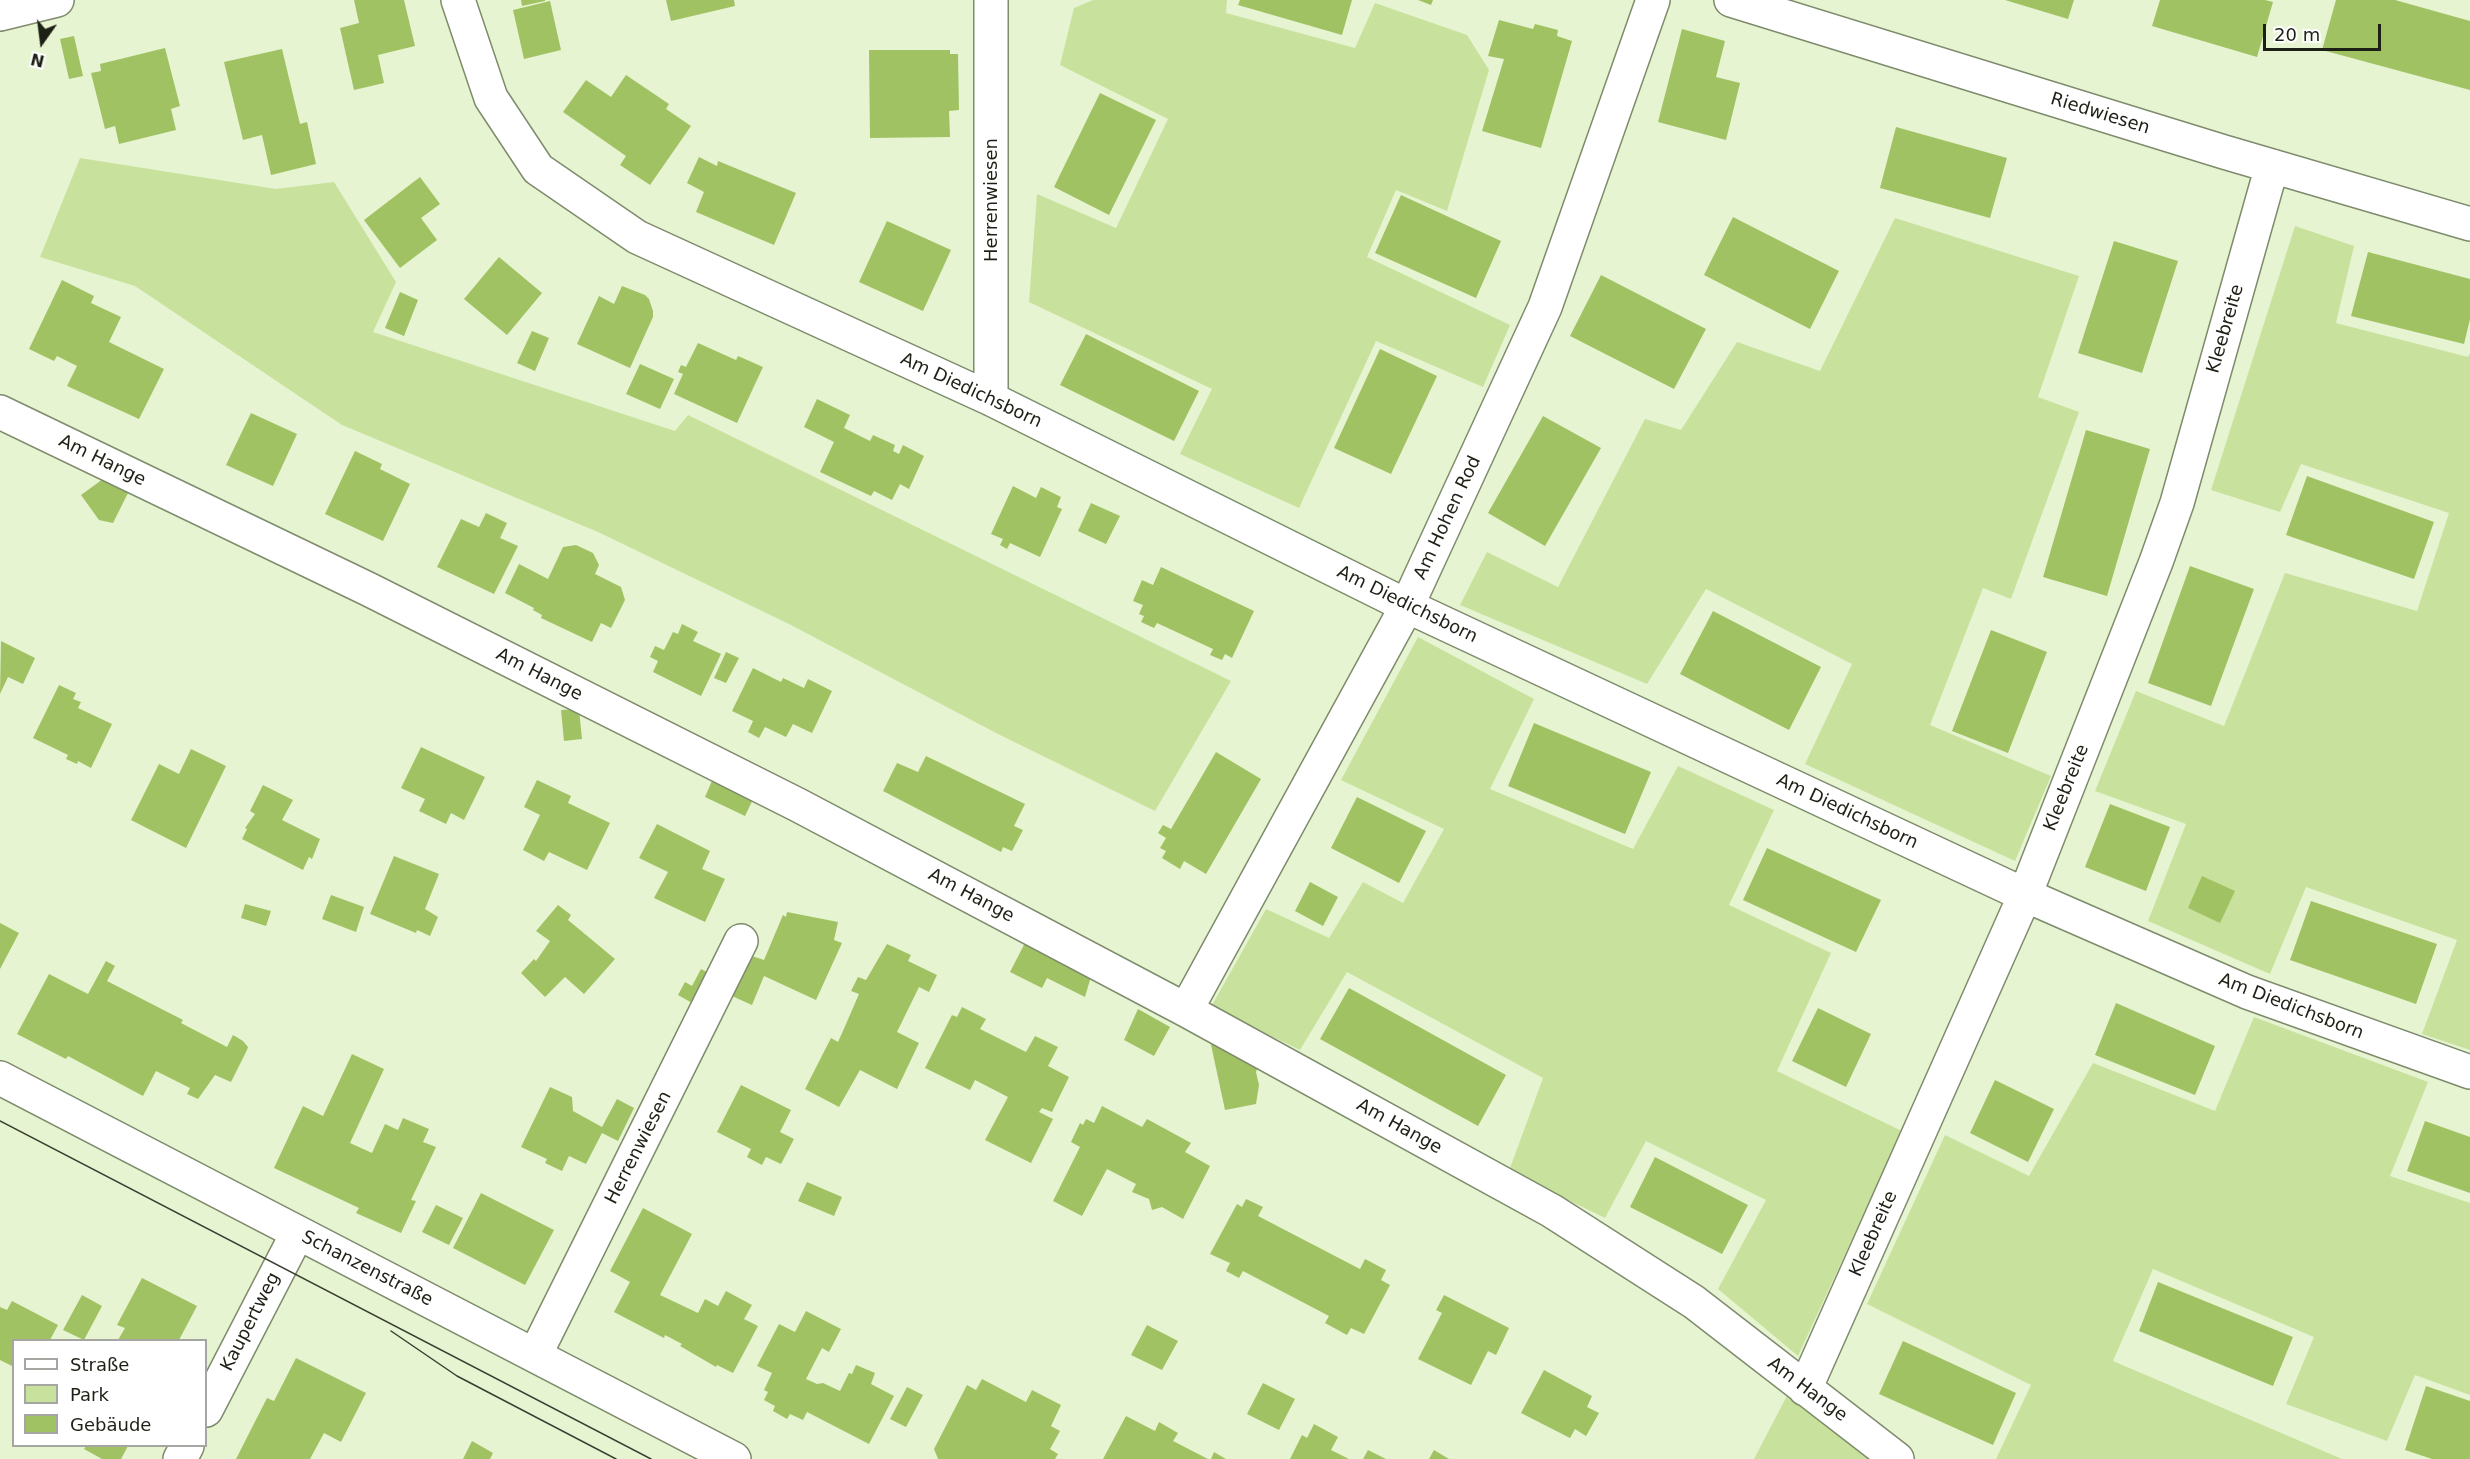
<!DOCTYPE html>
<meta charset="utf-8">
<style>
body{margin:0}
#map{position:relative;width:2470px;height:1459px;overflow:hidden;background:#e6f4d2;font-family:"DejaVu Sans",sans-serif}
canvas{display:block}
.legend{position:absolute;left:12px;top:1339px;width:195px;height:108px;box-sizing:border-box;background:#fff;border:2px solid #a5a6a1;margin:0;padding:8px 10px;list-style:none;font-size:18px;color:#1d2115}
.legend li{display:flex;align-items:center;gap:12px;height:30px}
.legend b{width:30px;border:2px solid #a5a6a1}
.north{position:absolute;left:12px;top:12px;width:60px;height:60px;-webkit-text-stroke:4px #fff;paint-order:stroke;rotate:194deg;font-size:16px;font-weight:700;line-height:24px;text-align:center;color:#1d2115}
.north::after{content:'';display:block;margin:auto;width:21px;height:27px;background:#1d2115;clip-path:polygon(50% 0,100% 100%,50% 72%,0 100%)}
.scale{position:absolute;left:2263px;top:24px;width:118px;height:27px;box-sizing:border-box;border:3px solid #1d2115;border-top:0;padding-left:8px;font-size:18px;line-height:21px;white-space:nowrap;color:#1d2115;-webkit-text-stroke:4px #fff;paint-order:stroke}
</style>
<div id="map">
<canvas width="2470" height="1459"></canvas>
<ul class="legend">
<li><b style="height:8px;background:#fff"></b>Straße</li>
<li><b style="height:16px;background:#c8e29d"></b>Park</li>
<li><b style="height:16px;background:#a1c263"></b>Gebäude</li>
</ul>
<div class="north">N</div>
<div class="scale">20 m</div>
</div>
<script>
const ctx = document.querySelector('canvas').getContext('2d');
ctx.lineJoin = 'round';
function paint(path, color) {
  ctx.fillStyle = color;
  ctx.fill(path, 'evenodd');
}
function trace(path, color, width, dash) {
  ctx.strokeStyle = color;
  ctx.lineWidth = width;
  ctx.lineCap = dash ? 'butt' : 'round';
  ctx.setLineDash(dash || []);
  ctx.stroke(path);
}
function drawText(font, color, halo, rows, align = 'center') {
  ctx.font = font + ' "DejaVu Sans",sans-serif';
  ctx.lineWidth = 5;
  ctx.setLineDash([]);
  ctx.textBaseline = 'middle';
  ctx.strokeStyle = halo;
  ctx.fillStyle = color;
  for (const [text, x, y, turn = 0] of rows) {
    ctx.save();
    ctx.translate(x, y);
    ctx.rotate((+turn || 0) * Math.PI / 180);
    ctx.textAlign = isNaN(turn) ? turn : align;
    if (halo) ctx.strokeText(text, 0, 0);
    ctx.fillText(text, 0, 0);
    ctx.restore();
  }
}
paint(new Path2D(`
 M1093,0H1227L1226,13L1355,48L1375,3L1467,35L1489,70L1447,211L1396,190L1367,257L1510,325L1483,387L1376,341L1299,508L1180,454L1212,389L1029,302L1037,194L1116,228L1168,119L1060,65L1074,8Z
 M80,158L276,189L334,182L396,282L373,332L675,431L688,415L1231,681L1155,811L998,734L789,624L598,532L342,425L135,286L40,257Z
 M1895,218L2079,276L2038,397L2079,412L2011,599L1983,588L1930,725L2051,776L2015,861L1805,764L1852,664L1706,589L1647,684L1460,605L1487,552L1558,587L1645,419L1681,430L1737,342L1820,371Z
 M2295,226L2354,246L2336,323L2468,357L2470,353V1050L2422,1034L2457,940L2306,887L2270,974L2148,921L2186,824L2095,791L2136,691L2224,726L2285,573L2417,611L2449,513L2301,464L2280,512L2211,490Z
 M1418,637L1534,699L1490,789L1633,849L1678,766L1774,810L1729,905L1831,953L1777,1071L1902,1131L1798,1356L1718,1289L1766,1200L1646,1141L1605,1218L1509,1171L1543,1078L1347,972L1300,1050L1211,1007L1266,909L1329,938L1363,882L1403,903L1444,829L1341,780Z
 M2254,1017L2428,1082L2390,1176L2470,1203V1395L2415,1375L2387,1441L2286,1404L2314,1337L2153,1269L2113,1361L2342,1459H1996L2031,1385L1867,1304L1945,1135L2029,1176L2093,1063L2215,1111Z
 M1791,1388L1884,1459H1754Z`), '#c8e29d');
paint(new Path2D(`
 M354,0H404L415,46L378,55L384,83L354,90L340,28L359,23Z
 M521,0H545V1L522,6Z
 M666,0H734L735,6L671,21Z
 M1240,0H1352L1342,35L1238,5Z
 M1418,0H1433L1431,5Z
 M2005,0H2074L2068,19Z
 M2160,0H2265L2273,2L2257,57L2152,26Z
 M2336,0H2395L2470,21V90L2322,50Z
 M550,1L561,50L524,59L513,10Z
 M1499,20L1533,29L1535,24L1558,30L1557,36L1572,41L1541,148L1482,131L1504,59L1488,56Z
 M1682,29L1725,41L1716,77L1740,83L1726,140L1658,122Z
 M74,36L83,76L69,79L60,39Z
 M165,48L180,106L171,109L176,130L119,144L115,126L105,129L91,73L101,71L100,64Z
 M282,49L300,124L307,122L316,164L271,175L262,135L243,140L224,62Z
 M869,50H950V54H958L959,110L949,111L950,137L870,138Z
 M626,75L669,104L666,109L691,126L650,185L620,165L626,156L563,112L586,80L611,97Z
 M1100,93L1156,120L1109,215L1054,187Z
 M1896,127L2007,158L1990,218L1880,188Z
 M699,157L717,166L718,161L796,193L774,245L696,212L704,192L687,183Z
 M420,177L440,204L421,218L437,240L400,268L364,220Z
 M1401,195L1501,241L1476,298L1375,253Z
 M1733,217L1839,271L1810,329L1704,275Z
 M887,221L951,250L923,311L859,282Z
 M2114,241L2178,261L2142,373L2078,353Z
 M2368,252L2470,279V319L2464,344L2351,316Z
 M499,257L542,293L507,335L464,299Z
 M1601,275L1706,329L1674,389L1570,336Z
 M62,280L94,296L91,303L121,317L109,342L164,369L139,419L67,386L77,366L57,356L54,361L29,349Z
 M622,286L645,295L649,299L653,311V317L630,368L577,344L599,296L614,304Z
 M400,292L418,300L404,336L385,328Z
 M532,331L549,338L535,371L517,363Z
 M1086,334L1199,391L1174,441L1060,385Z
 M698,343L736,360L738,356L763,367L737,423L674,394L683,374L678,372L681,365L686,367Z
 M1380,349L1437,376L1391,474L1334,448Z
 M640,364L674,379L660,409L626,394Z
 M817,399L850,415L844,428L870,441L873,435L895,445L893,451L899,454L903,445L924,456L909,489L900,484L892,500L874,491L871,496L820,472L834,442L804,427Z
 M251,413L297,434L273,486L226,465Z
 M1543,416L1601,448L1545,546L1488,513Z
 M2086,430L2150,449L2107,596L2043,577Z
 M355,451L382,464L380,469L410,484L383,541L325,514Z
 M2307,476L2434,522L2414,579L2286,535Z
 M103,479L129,491L113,523L99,520L81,495Z
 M1013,486L1036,498L1041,487L1061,497L1057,507L1062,509L1040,557L1010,543L1007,549L1000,545L1003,539L991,534Z
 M1091,503L1120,516L1106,544L1078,531Z
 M486,513L507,523L500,538L518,546L494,594L437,567L461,519L479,527Z
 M576,545L593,553L599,565L595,574L621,587L625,600L611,628L601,623L592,642L541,618L542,615L533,610L534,608L505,593L519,564L548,579L563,547Z
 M2190,566L2254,589L2211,706L2148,683Z
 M1161,567L1254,611L1232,658L1225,654L1222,660L1210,655L1213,649L1157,623L1154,628L1141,622L1144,616L1139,614L1143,605L1133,601L1142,580L1153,585Z
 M1713,611L1821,667L1789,730L1680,674Z
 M682,624L698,632L693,641L721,654L701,696L653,672L658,661L650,657L655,646L664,650L673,632L678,634Z
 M1991,630L2047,652L2008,753L1952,731Z
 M1,641L35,658L23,684L8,677L0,694Z
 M726,652L739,658L726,683L714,678Z
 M753,668L781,682L783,678L804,688L808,679L832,691L812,733L793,724L786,737L765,727L759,738L748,732L753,721L732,711Z
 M59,685L76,693L73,699L81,702L78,708L112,724L91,768L78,761L77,764L66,759L68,755L33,738Z
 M579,709L582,739L564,741L561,710Z
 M1534,723L1651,772L1625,834L1508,786Z
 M421,747L485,777L464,820L451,813L446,824L419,811L425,799L401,788Z
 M191,749L226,766L186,848L131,820L159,764L179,774Z
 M1216,752L1261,779L1206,874L1184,861L1180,869L1162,858L1166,851L1160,848L1166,838L1158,833L1163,825L1171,829Z
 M926,756L1025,804L1014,826L1023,830L1012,851L1003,847L1001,852L883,791L897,763L918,772Z
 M714,776L755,795L745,816L705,797Z
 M537,780L571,796L568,803L610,823L587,870L549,852L544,861L523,850L540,815L524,807Z
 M263,785L293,800L282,820L320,839L312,859L309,857L303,870L242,839L247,829L245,828L255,814L250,811Z
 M1357,797L1426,831L1399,883L1331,848Z
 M2110,804L2170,827L2146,891L2085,867Z
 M657,824L710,851L702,869L725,879L705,922L654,898L668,872L639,858Z
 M1767,848L1881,900L1856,952L1743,900Z
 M394,856L439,874L425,909L438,917L430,936L417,930L416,933L370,914Z
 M2202,876L2235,891L2220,923L2188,908Z
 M1310,882L1338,897L1323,926L1295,911Z
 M331,895L364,907L356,932L322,919Z
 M2311,901L2437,944L2416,1004L2290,960Z
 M245,904L271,911L266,926L241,918Z
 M558,905L571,915L568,920L615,959L584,994L565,977L545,997L521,973L534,959L536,961L550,941L536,931Z
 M787,912L838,922L834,940L842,943L816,1000L764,976L752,1005L732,996L752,956L764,960L783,915L786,917Z
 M0,923L19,933L0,969Z
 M1027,939L1092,973L1085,997L1047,978L1042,988L1010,972Z
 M887,944L911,955L908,961L937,975L929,992L919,987L897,1032L919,1043L897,1089L860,1070L839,1107L805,1089L831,1038L838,1042L846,1024L859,994L851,991L858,977L866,980Z
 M106,961L115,966L107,981L183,1020L181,1023L227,1047L233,1035L243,1041L248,1047L247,1050L231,1082L215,1075L198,1099L187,1094L190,1088L156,1071L143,1096L68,1056L66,1059L17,1034L49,974L88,994Z
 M701,969L715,976L699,1007L678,995L685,982L692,986Z
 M1349,988L1506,1075L1478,1126L1320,1039Z
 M2116,1003L2215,1046L2195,1095L2095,1055Z
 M962,1007L986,1019L980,1029L1026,1052L1035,1036L1058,1047L1048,1066L1069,1077L1052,1112L1042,1108L1039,1112L1053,1119L1031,1163L985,1140L1008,1097L975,1080L970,1090L925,1068L952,1015L957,1017Z
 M1818,1008L1871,1034L1846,1087L1792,1061Z
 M1138,1009L1170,1027L1154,1056L1124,1040Z
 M1210,1040L1257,1069L1256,1072L1259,1085L1256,1104L1225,1110Z
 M352,1054L384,1069L350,1143L372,1153L385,1124L398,1130L403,1118L429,1129L423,1142L436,1147L411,1200L416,1201L401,1233L356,1213L359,1208L274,1168L303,1106L323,1116Z
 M1995,1080L2054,1109L2028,1162L1970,1133Z
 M741,1085L791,1110L780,1132L794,1139L781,1164L766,1157L762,1165L747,1157L751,1149L717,1132Z
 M550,1087L572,1097L573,1111L602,1127L617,1099L634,1108L618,1141L602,1133L586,1164L569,1156L562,1171L545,1163L547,1159L521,1147Z
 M1102,1106L1142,1127L1147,1119L1191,1143L1185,1152L1210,1166L1183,1219L1162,1207L1152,1210L1149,1199L1132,1192L1136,1184L1107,1169L1082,1216L1053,1201L1080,1147L1071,1142L1080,1123L1083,1125L1086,1119L1094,1123Z
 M2425,1121L2470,1137V1193L2407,1171Z
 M1655,1157L1748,1205L1722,1254L1630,1207Z
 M807,1182L842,1197L834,1216L798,1201Z
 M481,1193L554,1230L525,1285L453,1248Z
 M1246,1199L1263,1207L1258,1216L1360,1269L1365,1259L1386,1270L1381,1280L1390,1285L1364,1334L1351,1328L1347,1335L1325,1323L1329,1316L1243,1271L1239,1278L1226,1271L1230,1263L1210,1254L1237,1204L1242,1207Z
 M436,1205L463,1218L449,1245L422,1232Z
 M643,1208L692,1234L660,1295L698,1313L705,1299L718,1306L726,1291L752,1305L744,1319L758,1326L733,1373L717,1365L716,1367L680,1346L682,1344L665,1335L664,1338L614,1312L630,1282L610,1271Z
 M142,1278L197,1306L179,1340H118L125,1328L117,1325Z
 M2158,1282L2293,1337L2273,1386L2139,1331Z
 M82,1295L102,1306L84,1340L63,1330Z
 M1444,1295L1509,1328L1496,1355L1488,1351L1471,1385L1418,1359L1442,1313L1436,1310Z
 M12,1301L58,1325L50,1340H14V1367L0,1360V1307L7,1310Z
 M806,1311L841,1329L829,1352L822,1348L806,1379L817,1384L823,1383L840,1391L849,1373L852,1374L856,1365L875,1373L871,1384L894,1396L869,1444L807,1412L803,1420L790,1414L787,1419L773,1411L775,1406L764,1400L768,1392L764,1390L772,1373L757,1366L779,1324L795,1332Z
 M1147,1325L1178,1341L1162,1370L1131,1355Z
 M1903,1341L2016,1393L1993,1445L1879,1394Z
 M296,1358L366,1393L341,1442L324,1433L310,1459H236L267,1398L274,1401Z
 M1544,1370L1592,1396L1587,1407L1599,1413L1586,1436L1575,1429L1570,1438L1521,1413Z
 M982,1379L1026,1402L1032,1390L1061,1405L1051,1426L1060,1431L1050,1449L1058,1454L1055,1459H938L934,1449L967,1385L976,1390Z
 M1263,1383L1295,1399L1279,1430L1247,1414Z
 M2426,1386L2470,1401V1459H2432L2405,1450Z
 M907,1387L923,1395L906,1427L890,1419Z
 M1126,1416L1155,1431L1159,1422L1178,1433L1173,1441L1208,1459H1103Z
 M1314,1424L1338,1437L1331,1450L1349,1459H1290L1302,1435L1307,1438Z
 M472,1441L493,1453L490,1459H463Z
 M86,1446H128L121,1459H102L84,1449Z
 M1368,1450L1386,1459H1363Z
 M1434,1450L1449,1459H1429Z
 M1214,1452L1226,1459H1211Z`), '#a1c263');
const minor = new Path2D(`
 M458,0L491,98L538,169L637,237L991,399L1407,606L2025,895L2247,992L2470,1072
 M1731,0L2224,152L2470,224
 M0,14L57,0
 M991,399V0
 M0,412L368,589L798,805L1186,1010L1552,1211L1694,1302L1897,1459
 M1186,1010L1407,606L1545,307L1653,0
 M535,1355L741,941
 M1805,1389L2025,895L2156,562L2177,503L2272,166
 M206,1410L297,1234
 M180,1459L187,1446`);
const tertiary = new Path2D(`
 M0,1078L734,1459`);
trace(minor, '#7e8b6c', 36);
trace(tertiary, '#7e8b6c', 36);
trace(minor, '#fff', 33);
trace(tertiary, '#fff', 33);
trace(new Path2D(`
 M0,1121L651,1459
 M391,1331L457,1376L616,1459`), '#393e2f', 1.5);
drawText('18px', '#1d2115', '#fff', [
 ["Riedwiesen",2100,114,17],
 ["Herrenwiesen",992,200,-90],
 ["Kleebreite",2226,329,-74],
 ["Am Diedichsborn",971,391,25],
 ["Am Hange",102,461,26],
 ["Am Hohen Rod",1448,518,-65],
 ["Am Diedichsborn",1407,605,26],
 ["Am Hange",539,675,27],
 ["Kleebreite",2067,788,-68],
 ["Am Diedichsborn",1847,812,25],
 ["Am Hange",971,896,28],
 ["Am Diedichsborn",2291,1007,21],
 ["Am Hange",1399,1127,29],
 ["Herrenwiesen",639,1148,-63],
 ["Kleebreite",1874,1234,-66],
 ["Schanzenstraße",367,1269,27],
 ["Kaupertweg",251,1322,-63],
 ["Am Hange",1807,1390,37]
]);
</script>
